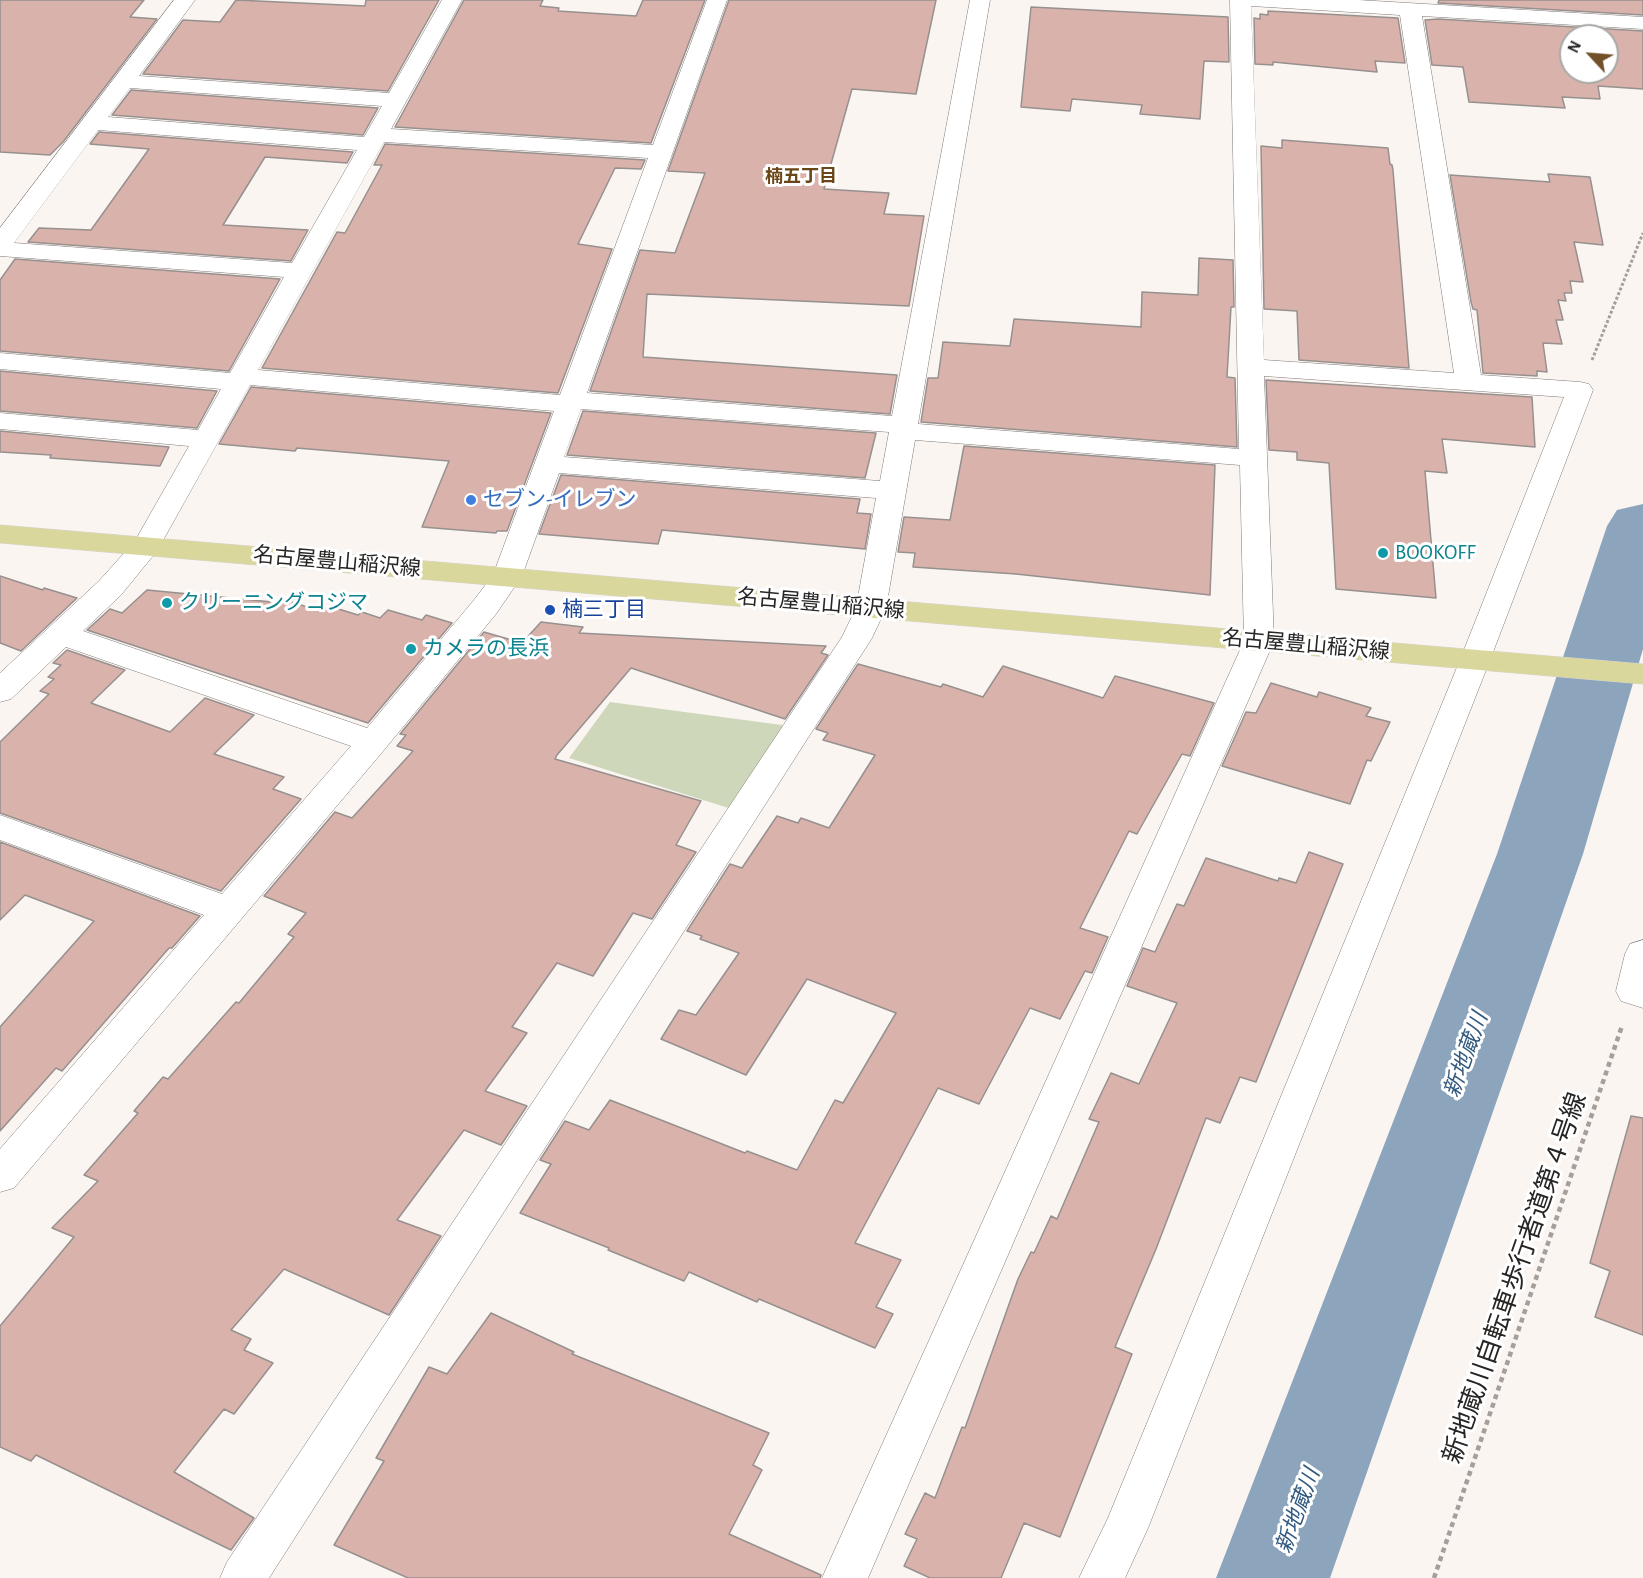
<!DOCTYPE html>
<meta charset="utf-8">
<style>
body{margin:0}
#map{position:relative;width:1643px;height:1578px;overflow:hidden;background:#fbf5f2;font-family:"Alegreya Sans",sans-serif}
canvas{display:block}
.north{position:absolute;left:1559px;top:24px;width:60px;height:60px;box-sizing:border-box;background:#fff;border:2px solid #a9a8a8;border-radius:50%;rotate:296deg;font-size:16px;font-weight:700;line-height:24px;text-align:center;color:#282625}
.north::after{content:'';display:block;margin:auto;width:21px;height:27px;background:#725128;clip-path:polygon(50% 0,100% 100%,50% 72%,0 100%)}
</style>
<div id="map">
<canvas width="1643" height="1578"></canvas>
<div class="north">N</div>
</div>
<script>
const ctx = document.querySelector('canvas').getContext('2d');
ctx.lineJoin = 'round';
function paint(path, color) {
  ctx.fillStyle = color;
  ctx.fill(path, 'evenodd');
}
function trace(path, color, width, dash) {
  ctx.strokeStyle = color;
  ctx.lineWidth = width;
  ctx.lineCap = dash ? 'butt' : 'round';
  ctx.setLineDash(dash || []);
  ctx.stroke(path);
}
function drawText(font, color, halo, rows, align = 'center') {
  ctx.font = font + ' "Alegreya Sans","Noto Sans JP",sans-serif';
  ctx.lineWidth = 6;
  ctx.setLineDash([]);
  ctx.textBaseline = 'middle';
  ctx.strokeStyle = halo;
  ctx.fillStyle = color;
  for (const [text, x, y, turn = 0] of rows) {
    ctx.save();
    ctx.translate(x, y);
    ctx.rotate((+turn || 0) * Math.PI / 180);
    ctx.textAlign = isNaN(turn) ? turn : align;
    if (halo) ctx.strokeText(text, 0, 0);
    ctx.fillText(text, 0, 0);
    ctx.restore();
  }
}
paint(new Path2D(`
 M610,702L789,726L735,810L569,758Z`), '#cfd7ba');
paint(new Path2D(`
 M1643,504V649L1583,854L1330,1578H1216L1497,854L1607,526L1617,510Z`), '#8ca5bd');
const building = new Path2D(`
 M0,0H144L130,17L157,19L63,142L50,155L0,152Z
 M236,0L365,6L366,0H439L388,91L143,74L183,20L220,22Z
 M464,0H543L540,6L559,8L558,11L636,16L643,0H705L651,143L395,127Z
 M729,0H936L916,94L852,89L824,189L889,193L884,214L924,216L909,306L647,294L643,357L897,375L890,414L590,391L640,250L675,253L705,173L668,171Z
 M1439,0H1643V15L1438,3Z
 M1031,7L1228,17L1229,62L1204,61L1200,119L1140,114L1142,105L1072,99L1070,111L1021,107Z
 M1268,11L1398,18L1405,63L1375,61L1377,72L1273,62V65L1255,64L1254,18L1260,19V14L1268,15Z
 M1438,19L1643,31V89L1598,86L1600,99L1562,97L1565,108L1469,102L1463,67L1432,65L1425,20ZM1571,36H1607V72H1571Z
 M131,90L378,108L363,135L112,115Z
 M99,132L353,152L347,163L265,157L223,225L308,230L291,261L28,242L39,228L91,230L149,149L90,144Z
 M1282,140L1388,148L1390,164L1392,165L1393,170L1409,368L1299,360L1297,311L1264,309L1261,146L1282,148Z
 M385,144L645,160L641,169L615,168L578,244L612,249L558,393L262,368L337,232L345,233L382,165H374Z
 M1548,174L1590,177L1603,245L1574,242L1583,282L1570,281L1572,293H1564L1566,301L1558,300L1563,320H1556L1562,344L1543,343L1547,372L1537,371V376L1483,373L1477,310L1473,309L1471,302L1450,175L1550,182Z
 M1199,258L1233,260L1234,307H1231L1227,377L1235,378L1237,447L921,422L928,378H938L943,342L1010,346L1014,319L1141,327L1142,292L1198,295Z
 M15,259L280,279L229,371L0,351V280Z
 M0,371L217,391L197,428L0,411Z
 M1266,380L1532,397L1535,447L1442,439L1447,473L1425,471L1436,598L1336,589L1329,463L1297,460V452L1269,450Z
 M251,387L551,413L507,531H497L496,533L422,527L449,461L297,448L295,451L219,444Z
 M583,411L876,433L865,478L567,455Z
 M0,431L169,447L160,466L50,458L51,455L0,452Z
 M964,446L1215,465L1210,595L1016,574L913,567L915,553L898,552L904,517L950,520Z
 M561,475L860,499L857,513L871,514L865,549L662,530L658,544L539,534Z
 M0,576L43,590L44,588L77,598L21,651L0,643Z
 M147,590L283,603L286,600L322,612L329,606L358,615L362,612L380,618L388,610L422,620L426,615L452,623L368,723L87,630L110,609L122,613Z
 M541,622L583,627L579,633L826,646L821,653L828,655L785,719L631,668L557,755L555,759L701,801L676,845L696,852L652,919L633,913L593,976L557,963L512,1027L527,1033L485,1091L527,1106L501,1145L464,1130L397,1220L441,1236L389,1315L284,1269L231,1330L251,1339L244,1350L273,1363L234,1414L224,1409L174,1472L254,1518L231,1550L36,1455L31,1461L0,1447V1326L74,1237L52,1228L98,1181L84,1175L138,1113L134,1111L163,1077L168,1079L236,1002L239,1003L294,937L288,934L306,913L264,896L335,812L352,818L413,751L397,746L406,735L400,734L484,632L522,643Z
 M67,650L125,670L91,703L170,732L205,698L254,715L214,754L284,777L273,789L301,799L221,891L0,813V742L49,694L40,691L54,679L48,677L61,665L53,663Z
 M858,664L941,687L943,684L983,697L1003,666L1103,698L1115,676L1214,703L1190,756L1182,754L1137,834L1129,831L1080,928L1108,937L1092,973L1085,971L1060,1019L1030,1008L979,1104L938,1088L855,1243L901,1260L876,1307L893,1314L875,1348L759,1299L757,1302L689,1272L684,1281L608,1250L609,1248L520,1213L551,1164L540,1160L565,1121L589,1130L610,1100L745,1153L747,1151L797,1170L835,1100L843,1103L896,1013L807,979L746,1075L661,1039L679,1010L696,1015L739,953L700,939L702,936L687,931L730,864L742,868L777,816L798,823L801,818L829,828L875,755L823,740L828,733L816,729Z
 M1271,683L1317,697L1319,692L1371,708L1366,716L1390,722L1371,761L1367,760L1350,804L1222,766L1246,712L1256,713Z
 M0,842L200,916L172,948H169L62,1071L56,1068L0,1131V1027L94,921L25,895L0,920Z
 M1309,852L1343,864L1256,1082L1240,1077L1220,1123L1206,1118L1156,1249L1115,1347L1132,1354L1060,1537L1024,1523L1001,1578H930L904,1566L917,1539L905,1534L925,1493L935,1498L962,1427L965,1428L1018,1279L1031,1252L1034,1253L1051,1216L1057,1219L1099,1122L1089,1119L1111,1073L1139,1084L1177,1003L1127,986L1143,948L1155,952L1177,904L1184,906L1206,858L1278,881L1279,878L1296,883Z
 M1631,1116L1643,1118V1335L1595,1317L1610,1271L1590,1263Z
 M491,1313L574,1352L572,1354L769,1433L753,1465L762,1470L729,1534L821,1575L820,1578H408L334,1545L384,1461L376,1458L429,1367L447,1374Z`);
paint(building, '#d9b3ab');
trace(building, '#96908f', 1.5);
const minor = new Path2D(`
 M174,0H195L139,76L389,93L442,0H462L391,129L653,145L707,0H727L587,393L892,416L970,0H990L918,424L1239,449L1230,0H1358L1643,17V29L1422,16L1481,375L1580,382L1589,384L1593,390L1490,660L1148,1528L1125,1578H1079L1108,1518L1460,660L1564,397L1264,376L1274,641L868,1578H822L1244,641L1240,465L915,440L886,608L872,638L269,1578H220L227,1562L842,637L856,608L876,498L559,473L522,576L496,614L384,750L14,1188L0,1192V1149L204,915L0,840V815L222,894L351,746L66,647L11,699L0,702V673L99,581L135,541L189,446L0,429V413L198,430L221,389L0,369V353L230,373L284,277L0,256V228ZM1251,6L1400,15L1454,373L1264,360ZM130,88L382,106L364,137L108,117ZM98,130L357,150L292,263L14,243ZM384,142L648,158L560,395L258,370ZM250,385L554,411L493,575L474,600L367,728L83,631L121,595L157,551ZM581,409L889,432L880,481L564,457Z
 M1643,940V1008L1621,1001L1616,991L1625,954L1630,944Z`);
const major = new Path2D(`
 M0,525L1643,664V684L0,543Z`);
trace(minor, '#807a78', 1);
trace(major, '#d4d4d3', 1);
trace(new Path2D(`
 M1592,360L1643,233`), '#a49f9d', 3, [3, 2]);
trace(new Path2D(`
 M1434,1578L1622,1026`), '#a49f9d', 4.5, [5, 4]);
paint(minor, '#fff');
paint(major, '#dad79d');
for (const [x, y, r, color] of [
 [471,500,6,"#3f7fe0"],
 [1383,553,6,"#0f9aa8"],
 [167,603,6,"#0f9aa8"],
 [550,610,6,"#1a4fb4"],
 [411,649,6,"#0f9aa8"]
]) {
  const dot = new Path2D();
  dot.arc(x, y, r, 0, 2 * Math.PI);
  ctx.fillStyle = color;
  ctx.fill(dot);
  trace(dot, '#fff', 2);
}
drawText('bold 18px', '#6a4515', '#fff', [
 ["楠五丁目",801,177]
]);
drawText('21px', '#366cbe', '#fff', [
 ["セブン-イレブン",483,500]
], 'left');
drawText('21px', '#0d838f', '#fff', [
 ["BOOKOFF",1395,553],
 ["クリーニングコジマ",179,603],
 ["カメラの長浜",423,649]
], 'left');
drawText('21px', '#282625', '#fff', [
 ["名古屋豊山稲沢線",337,562,5],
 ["名古屋豊山稲沢線",821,604,5],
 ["名古屋豊山稲沢線",1306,645,5]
]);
drawText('21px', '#164399', '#fff', [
 ["楠三丁目",562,610]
], 'left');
drawText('italic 22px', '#325a7f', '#fff', [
 ["新地蔵川",1466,1055,-70],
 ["新地蔵川",1298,1511,-70]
]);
drawText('26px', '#282625', '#fff', [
 ["新地蔵川自転車歩行者道第４号線",1515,1278,-71]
]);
</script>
